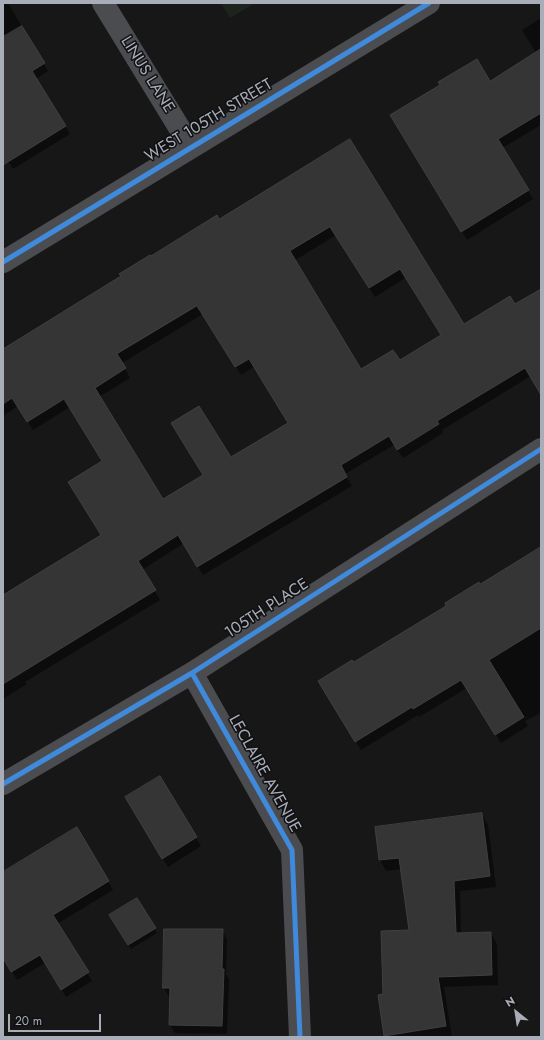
<!DOCTYPE html>
<style>
body{margin:0}
#map{position:relative;width:544px;height:1040px;overflow:hidden;background:#171717;font-family:Jost,sans-serif}
canvas{display:block}
.frame{position:absolute;inset:0;border:4px solid #a8adb8;pointer-events:none}
.north{position:absolute;left:496px;top:992px;width:40px;height:40px;-webkit-text-stroke:3px #111113;paint-order:stroke;rotate:330deg;font-size:11px;font-weight:700;line-height:16px;text-align:center;color:#a8adb8}
.north::after{content:'';display:block;margin:auto;width:14px;height:18px;background:#a8adb8;clip-path:polygon(50% 0,100% 100%,50% 72%,0 100%)}
.scale{position:absolute;left:8px;top:1014px;width:93px;height:18px;box-sizing:border-box;border:2px solid #a8adb8;border-top:0;padding-left:5px;font-size:12px;line-height:14px;white-space:nowrap;color:#a8adb8;-webkit-text-stroke:3px #111113;paint-order:stroke}
</style>
<div id="map">
<canvas width="544" height="1040"></canvas>
<div class="frame"></div>
<div class="north">N</div>
<div class="scale">20 m</div>
</div>
<script>
const ctx = document.querySelector('canvas').getContext('2d');
ctx.lineJoin = 'round';
function paint(path, color) {
  ctx.fillStyle = color;
  ctx.fill(path, 'evenodd');
}
function trace(path, color, width, dash) {
  ctx.strokeStyle = color;
  ctx.lineWidth = width;
  ctx.lineCap = dash ? 'butt' : 'round';
  ctx.setLineDash(dash || []);
  ctx.stroke(path);
}
function drawText(font, color, halo, rows, align = 'center') {
  ctx.font = font + ' Jost,sans-serif';
  ctx.lineWidth = 3;
  ctx.setLineDash([]);
  ctx.textBaseline = 'middle';
  ctx.strokeStyle = halo;
  ctx.fillStyle = color;
  for (const [text, x, y, turn = 0] of rows) {
    ctx.save();
    ctx.translate(x, y);
    ctx.rotate((+turn || 0) * Math.PI / 180);
    ctx.textAlign = isNaN(turn) ? turn : align;
    if (halo) ctx.strokeText(text, 0, 0);
    ctx.fillText(text, 0, 0);
    ctx.restore();
  }
}
paint(new Path2D(`
 M221,3H255L230,18Z`), '#1d241e');
paint(new Path2D(`
 M3,3H8L48,71L36,79L70,134L13,169L3,153Z
 M541,18V125L502,148L533,199L467,240L397,124L490,82L536,53L522,30Z
 M350,141L464,325L515,306L541,301V373L531,376L442,430L443,433L403,458L394,445L345,474L352,486L203,575L184,543L142,570L160,600L25,682L27,684L3,699V628L102,536L103,462L70,407L33,430L18,406L3,416V349L151,258L219,220ZM336,235L375,297L405,278L442,336L399,362L360,371L294,261ZM203,314L241,375L254,367L289,424L163,500L99,397L130,378L122,363Z
 M541,548V713L525,721L528,726L501,743L467,688L419,717L418,715L361,750L324,690L353,663Z
 M159,777L201,846L168,867L126,798Z
 M482,814L488,825L496,887L460,891L461,934L491,933L497,944L498,985L444,987L452,1037H386L379,996L384,995L410,931L402,869L386,871L380,860L376,828Z
 M77,829L113,890L57,924L92,981L66,997L45,963L17,980L6,961L3,963V873Z
 M137,899L157,933L131,949L110,916Z
 M165,930H222L227,939L226,974L229,979L227,1034L175,1033L170,1025L171,997H169L164,988Z`), '#0007');
const building = new Path2D(`
 M22,26L45,63L32,71L66,126L3,165V37Z
 M541,49V113L498,139L529,190L461,232L390,115L440,85L438,82L477,59L490,81Z
 M350,139L464,324L510,296L515,304L541,289V395L525,368L437,421L439,424L397,450L389,436L341,465L347,477L197,567L178,535L138,561L156,590L3,684V595L101,535L68,482L102,461L64,399L27,422L12,398L3,404V349L121,276L119,274L150,255L151,256L217,215L219,219ZM330,227L369,288L400,269L441,335L400,360L393,350L361,369L290,251ZM197,306L235,367L249,359L288,423L231,457L199,406L171,423L203,475L163,499L95,388L126,368L117,354Z
 M541,547V628L489,660L524,717L495,735L461,680L413,709L412,707L355,742L318,681L352,660L354,662L446,606L445,603L479,582L480,584Z
 M160,776L197,837L162,859L125,797Z
 M482,813L490,876L454,881L456,933L491,932L492,975L438,977L446,1026L384,1036L378,995L383,994L381,931L409,930L399,858L379,860L375,827Z
 M77,827L109,881L53,915L89,972L61,990L40,955L11,972L3,958V872Z
 M137,898L156,928L128,945L109,915Z
 M164,929H223L222,969H224L222,1026L169,1025L170,988H163Z`);
paint(building, '#353536');
trace(building, '#3f4043', 1);
trace(new Path2D(`
 M103,3L191,147
 M3,262L429,3
 M192,673L292,850L300,1037
 M3,784L192,673L541,449`), '#4b4c50', 22);
trace(new Path2D(`
 M3,262L429,3
 M192,673L292,850L300,1037
 M3,784L192,673L541,449`), '#408adc', 5);
drawText('16px', '#a8adb8', '#111113', [
 ["LINUS LANE",147,75,58],
 ["WEST 105TH STREET",209,121,-31],
 ["105TH PLACE",267,609,-33],
 ["LECLAIRE AVENUE",264,774,61]
]);
</script>
